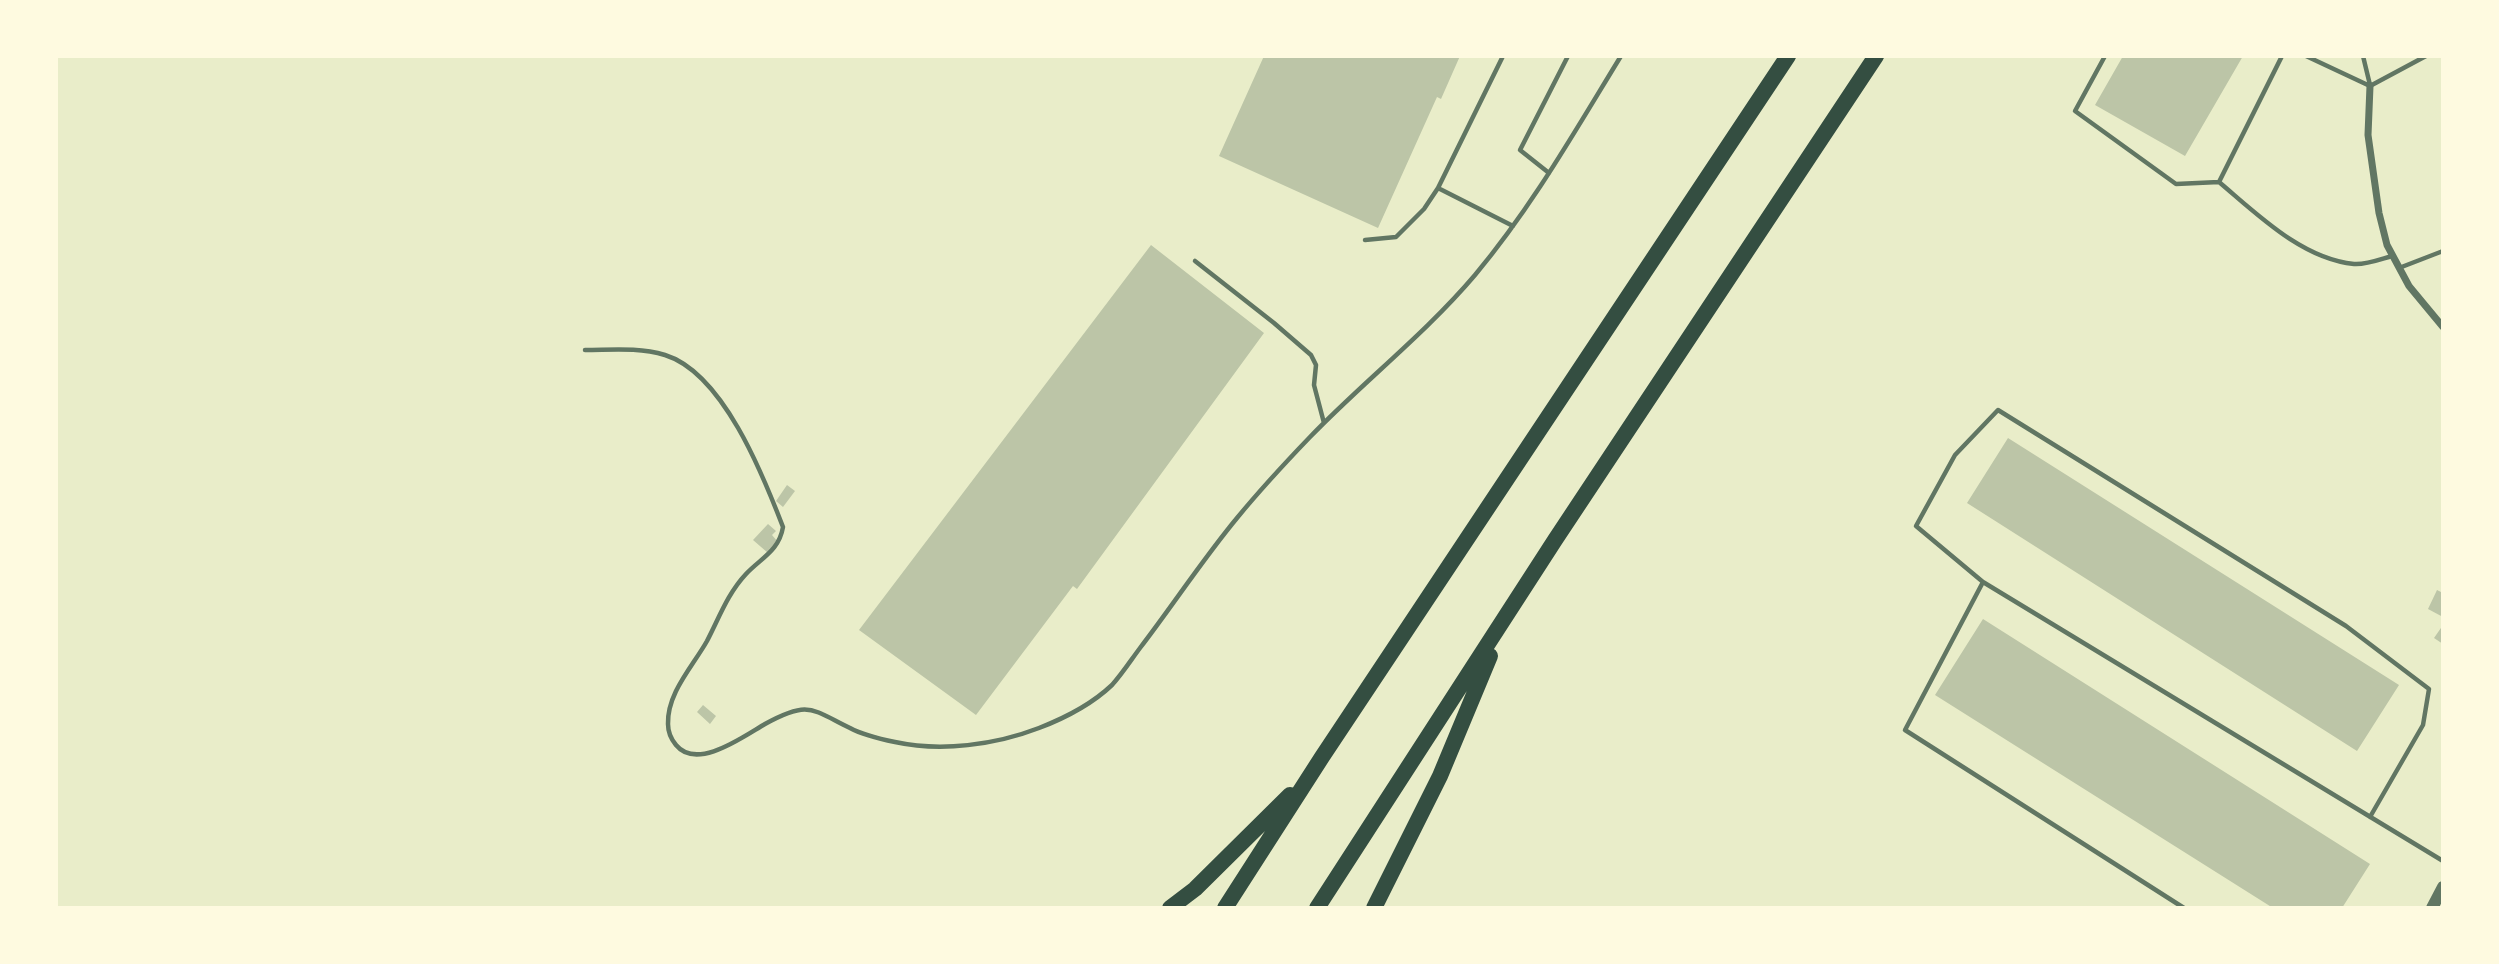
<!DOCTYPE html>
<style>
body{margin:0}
#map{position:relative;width:2499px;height:964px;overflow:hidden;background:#e9edc9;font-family:Raleway,sans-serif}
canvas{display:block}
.frame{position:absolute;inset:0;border:58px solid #fefae0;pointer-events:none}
</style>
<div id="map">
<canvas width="2499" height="964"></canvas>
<div class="frame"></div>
</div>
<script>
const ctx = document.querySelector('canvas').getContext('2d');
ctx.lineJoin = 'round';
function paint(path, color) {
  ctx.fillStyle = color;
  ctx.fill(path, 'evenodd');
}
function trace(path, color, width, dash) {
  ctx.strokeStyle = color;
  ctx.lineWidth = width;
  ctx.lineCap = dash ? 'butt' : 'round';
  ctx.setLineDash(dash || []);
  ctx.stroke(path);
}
paint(new Path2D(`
 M1264,56H1460L1441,99L1437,97L1378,228L1219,156Z
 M2123,56H2243L2185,156L2095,105Z
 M1151,245L1264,333L1077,589L1073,586L976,715L859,630Z
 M2008,438L2399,685L2357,751L1967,503Z
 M787,485L795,491L783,507L776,501Z
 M768,524L776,531L772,535L778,542L768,553L753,540Z
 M2437,590L2443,593V617L2428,609Z
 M1983,619L2370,864L2342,908H2273L1935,695Z
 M2443,625V644L2434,638Z
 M703,705L716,716L710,724L697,712Z`), '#bcc5a7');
trace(new Path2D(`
 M1503,56L1438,188L1513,226
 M2105,56L2075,111L2176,184L2219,182
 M2282,56L2219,182C2257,214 2302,259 2354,264C2366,265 2381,259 2392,256
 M2306,56L2370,86
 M2363,56L2370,85
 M2370,86L2426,56
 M1549,173L1520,150L1568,56
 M1365,240L1396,237L1424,209L1438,188
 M1195,261L1274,323L1311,355L1316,365L1314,385L1324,423
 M2399,268L2443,251
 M585,350C611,350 638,347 665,355C723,373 763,475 783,527C779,551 761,558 746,574C728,593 719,618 707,641C693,666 667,693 668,724C668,731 671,739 676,745C697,771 744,736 765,724C809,700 811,709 850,728C863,735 880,739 895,742C941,752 995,745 1039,728C1065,718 1092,704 1112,685C1122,674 1131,660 1140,648C1173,605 1203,559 1237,518C1260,490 1285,463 1310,437C1363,382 1425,334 1475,275C1532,207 1575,131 1621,56
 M1983,582L1916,526L1955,455L1998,410L2346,626L2429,689L2423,725L2370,817
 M2184,908L1905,730L1983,582L2443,861`), '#617663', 4.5);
trace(new Path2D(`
 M2370,86L2368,135L2379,213L2387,245L2409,286L2443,327`), '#617663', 7);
trace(new Path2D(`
 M2432,908L2443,887`), '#617663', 12);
trace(new Path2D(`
 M1170,908L1195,889L1290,795
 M1225,908L1322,757L1788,56
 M1317,908L1555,540L1876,56
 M1374,908L1440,776L1490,656`), '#344e41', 16);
</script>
